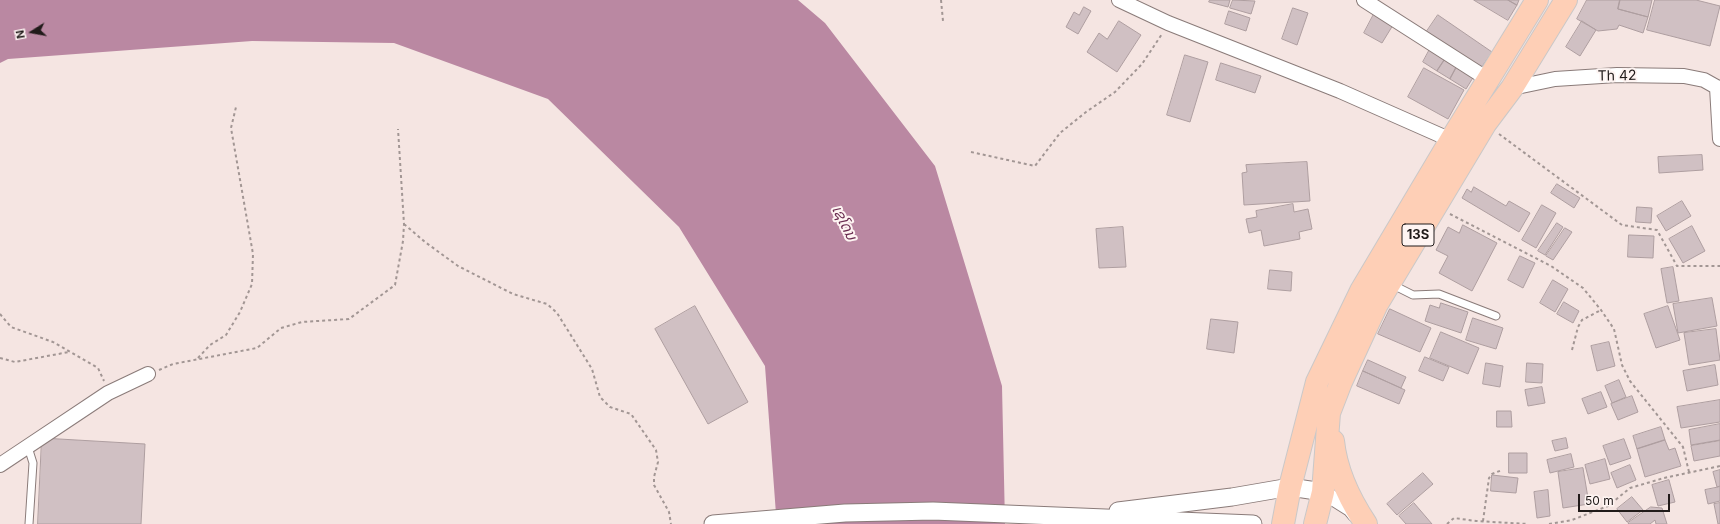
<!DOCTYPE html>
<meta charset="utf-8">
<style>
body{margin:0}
#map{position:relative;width:1720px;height:524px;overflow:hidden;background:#f5e5e2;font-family:Inter,sans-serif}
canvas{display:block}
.north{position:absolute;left:12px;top:12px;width:40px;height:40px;-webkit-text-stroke:3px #fef4f2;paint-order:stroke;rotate:259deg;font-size:11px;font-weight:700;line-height:16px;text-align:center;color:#211b1a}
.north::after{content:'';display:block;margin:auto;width:14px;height:18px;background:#211b1a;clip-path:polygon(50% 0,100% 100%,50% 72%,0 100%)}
.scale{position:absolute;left:1578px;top:494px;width:92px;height:18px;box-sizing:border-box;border:2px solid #211b1a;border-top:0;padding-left:5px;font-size:12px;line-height:14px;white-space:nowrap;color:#211b1a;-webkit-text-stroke:3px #fef4f2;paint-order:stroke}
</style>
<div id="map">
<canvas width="1720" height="524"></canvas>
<div class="north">N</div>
<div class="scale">50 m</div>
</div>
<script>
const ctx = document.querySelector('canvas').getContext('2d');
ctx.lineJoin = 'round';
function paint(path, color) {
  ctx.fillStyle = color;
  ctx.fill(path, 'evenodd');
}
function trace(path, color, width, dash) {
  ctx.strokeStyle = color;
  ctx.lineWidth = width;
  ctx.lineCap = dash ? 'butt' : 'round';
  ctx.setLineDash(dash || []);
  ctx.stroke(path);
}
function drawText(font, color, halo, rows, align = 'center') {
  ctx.font = font + ' Inter,"Noto Sans Lao",sans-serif';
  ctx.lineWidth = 4;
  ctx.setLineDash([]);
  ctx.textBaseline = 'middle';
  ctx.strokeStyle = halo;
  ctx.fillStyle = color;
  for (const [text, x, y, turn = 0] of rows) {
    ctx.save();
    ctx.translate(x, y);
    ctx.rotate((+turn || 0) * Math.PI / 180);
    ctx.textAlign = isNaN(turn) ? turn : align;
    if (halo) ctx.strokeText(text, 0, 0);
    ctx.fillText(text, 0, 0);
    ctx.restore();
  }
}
paint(new Path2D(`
 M0,0H798L825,23L935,166L1002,386L1005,524H772L776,514L765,366L679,227L548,99L394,43L252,41L8,59L0,63Z`), '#ba88a2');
const building = new Path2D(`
 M1210,0H1230L1228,7L1209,2Z
 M1233,0L1255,1L1251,14L1230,8Z
 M1474,0H1508L1517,5L1508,20Z
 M1508,0H1519L1517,5Z
 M1587,0H1620L1618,9L1648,17L1643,33L1619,25L1617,29L1598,31L1577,19Z
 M1620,0H1652L1648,17L1618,9Z
 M1655,0H1696L1720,6L1710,46L1647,30Z
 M1084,7L1091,11L1078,34L1066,27L1074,12L1079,15Z
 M1293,8L1308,13L1297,45L1282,39Z
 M1229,11L1250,18L1246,31L1225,24Z
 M1374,14L1393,25L1382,43L1364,33Z
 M1438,15L1492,52L1479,71L1425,34Z
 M1119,21L1141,35L1117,72L1087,52L1099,33L1107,39Z
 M1582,21L1596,30L1580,56L1566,47Z
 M1430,49L1445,59L1437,71L1423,62Z
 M1185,55L1208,62L1190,122L1167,115Z
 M1445,59L1457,66L1450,79L1437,71Z
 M1221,63L1261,76L1255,93L1216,80Z
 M1457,66L1474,76L1466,89L1450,79Z
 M1424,68L1464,90L1448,119L1408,97Z
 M1702,155L1703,170L1659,173L1658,157Z
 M1307,162L1310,201L1244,205L1242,173L1247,172L1246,165Z
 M1557,184L1580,198L1574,208L1551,193Z
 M1474,187L1506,206L1509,201L1530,213L1519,232L1462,198L1467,189L1471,192Z
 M1682,201L1691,216L1666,231L1657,216Z
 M1293,204L1294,212L1308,209L1312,229L1299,232L1300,239L1264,246L1261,230L1249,233L1246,219L1257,217L1256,211Z
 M1542,205L1556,213L1536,248L1522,240Z
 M1637,207L1652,208L1651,223L1636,222Z
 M1557,223L1563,227L1545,255L1538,251Z
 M1463,225L1497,243L1472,291L1439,273L1448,256L1436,250L1448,227L1459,233Z
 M1692,226L1705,251L1683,263L1669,239Z
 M1123,227L1126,267L1099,268L1096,229Z
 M1565,228L1572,232L1553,260L1546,256Z
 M1629,235L1654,236L1653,258L1628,257Z
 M1520,256L1535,263L1523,288L1508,280Z
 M1673,267L1679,301L1667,303L1661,269Z
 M1270,270L1292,272L1291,291L1268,289Z
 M1553,280L1568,289L1555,312L1540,303Z
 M1712,298L1717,326L1678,333L1673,304Z
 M1564,302L1579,311L1573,323L1557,314Z
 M1441,303L1468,312L1461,333L1425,321L1430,305L1439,308Z
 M695,306L748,402L708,424L655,329Z
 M1668,306L1680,340L1656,348L1644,314Z
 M1390,309L1431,328L1420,352L1378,334Z
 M1473,318L1503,328L1496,349L1466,340Z
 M1211,319L1238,322L1234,353L1207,349Z
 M1716,329L1720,360L1689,365L1684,333Z
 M1441,332L1479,348L1468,374L1430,358Z
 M1609,342L1615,366L1597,371L1591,346Z
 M1425,357L1449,367L1443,381L1419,371Z
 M1368,360L1406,377L1401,388L1363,371Z
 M1486,363L1503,366L1500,387L1483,384Z
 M1527,363L1543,364L1542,383L1526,382Z
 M1715,365L1718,385L1687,391L1683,371Z
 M1363,371L1405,390L1399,404L1357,386Z
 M1619,380L1626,397L1612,403L1605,386Z
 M1542,387L1545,403L1528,406L1525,390Z
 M1601,392L1607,407L1588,414L1582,399Z
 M1632,396L1638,412L1618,420L1611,404Z
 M1720,400V422L1681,428L1677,407Z
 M1497,411H1511L1512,427H1497Z
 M1720,424V440L1691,445L1689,430Z
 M1661,427L1665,440L1637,449L1633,436Z
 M42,438L145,444L141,524H38Z
 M1566,438L1568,448L1555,451L1552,441Z
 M1624,439L1631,458L1610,465L1603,446Z
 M1665,440L1669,450L1675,448L1681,466L1645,477L1637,449Z
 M1720,441V456L1694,461L1691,446Z
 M1509,453H1527V473H1509Z
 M1571,454L1574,467L1550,473L1547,460Z
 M1605,459L1610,479L1590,484L1585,465Z
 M1630,465L1636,480L1617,488L1611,473Z
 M1583,468L1589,504L1563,508L1558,472Z
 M1720,470V486L1717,487L1713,472Z
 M1423,473L1433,484L1397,515L1387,504Z
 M1492,475L1518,478L1516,493L1491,491Z
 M1669,480L1675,502L1658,506L1652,485Z
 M1720,487V501L1708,504L1705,490Z
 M1548,490L1550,516L1537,518L1534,492Z
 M1632,497L1643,510L1627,522L1617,509Z
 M1414,503L1432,524H1406L1399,516Z
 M1720,503V524H1718L1714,504Z
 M1651,507L1662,508L1667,524H1656L1655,520L1650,524H1629L1628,523Z`);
paint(building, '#d0c0c3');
trace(building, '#ae9ea0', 1);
const service = new Path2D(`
 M1391,284L1413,295L1439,294L1496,316
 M28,447L33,463L29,524`);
const minor = new Path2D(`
 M1119,0L1168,23L1340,91L1451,140L1457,144
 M1364,0L1489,80
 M1717,87L1720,139
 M1512,88L1555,79L1617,75L1684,76L1704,80L1720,89
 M0,465L108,393L148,374
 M1323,492L1350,509L1355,515`);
const tertiary = new Path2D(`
 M1118,511L1232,497L1290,487L1323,492
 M713,524L845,513L933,511L1253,524`);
const trunk = new Path2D(`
 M1333,441C1336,470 1350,500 1366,524
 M1283,524L1290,487L1317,382L1361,291L1451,140L1537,0
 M1315,524L1323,492L1329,413L1341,382L1377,304L1485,124L1512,88L1566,0`);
trace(service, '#8a7b79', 9);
trace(minor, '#8a7b79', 16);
trace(tertiary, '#8a7b79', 19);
trace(trunk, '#cac8c8', 24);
trace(new Path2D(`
 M941,0L943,21
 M1499,134L1622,225L1657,230L1677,266H1720
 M971,152L1035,166L1060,133L1086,112L1115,92L1142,64L1162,34
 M1450,214L1551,266L1583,288L1601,310L1614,329L1622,365L1630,381L1683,447L1689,472
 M404,224L425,242L458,266L513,294L547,304L557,313L592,369L600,397L610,407L631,414L656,450L658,462L654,477V485L669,512L671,524
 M0,314L11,327L53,342L98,368L104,381
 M1572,350L1578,327L1582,320L1601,310
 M0,358L15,362L69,352
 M198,358L210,345L226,335L240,312L252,284L253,254L231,128L236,107
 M159,370L173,364L257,348L281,328L302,322L349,319L395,285L403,241L404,224L398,129
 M1483,521L1489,478L1492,474L1502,470
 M1447,524L1454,518L1476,521L1528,524
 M1549,524L1572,520L1608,506L1630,488L1664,478L1720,466`), '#a29694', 2, [3, 3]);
trace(service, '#fff', 7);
trace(minor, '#fff', 14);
trace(tertiary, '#fff', 17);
trace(trunk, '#fecfb6', 22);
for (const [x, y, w] of [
 [1418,235,32]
]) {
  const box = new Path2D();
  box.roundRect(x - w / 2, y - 11, w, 22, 3);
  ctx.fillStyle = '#fef4f2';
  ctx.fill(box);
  trace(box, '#211b1a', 1);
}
drawText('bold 13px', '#211b1a', null, [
 ["13S",1418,235]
]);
drawText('14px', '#211b1a', '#fef4f2', [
 ["Th 42",1617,76,-1]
]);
drawText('italic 15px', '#6a2c50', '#fef4f2', [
 ["ເຊໂດນ",844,223,63]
]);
</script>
